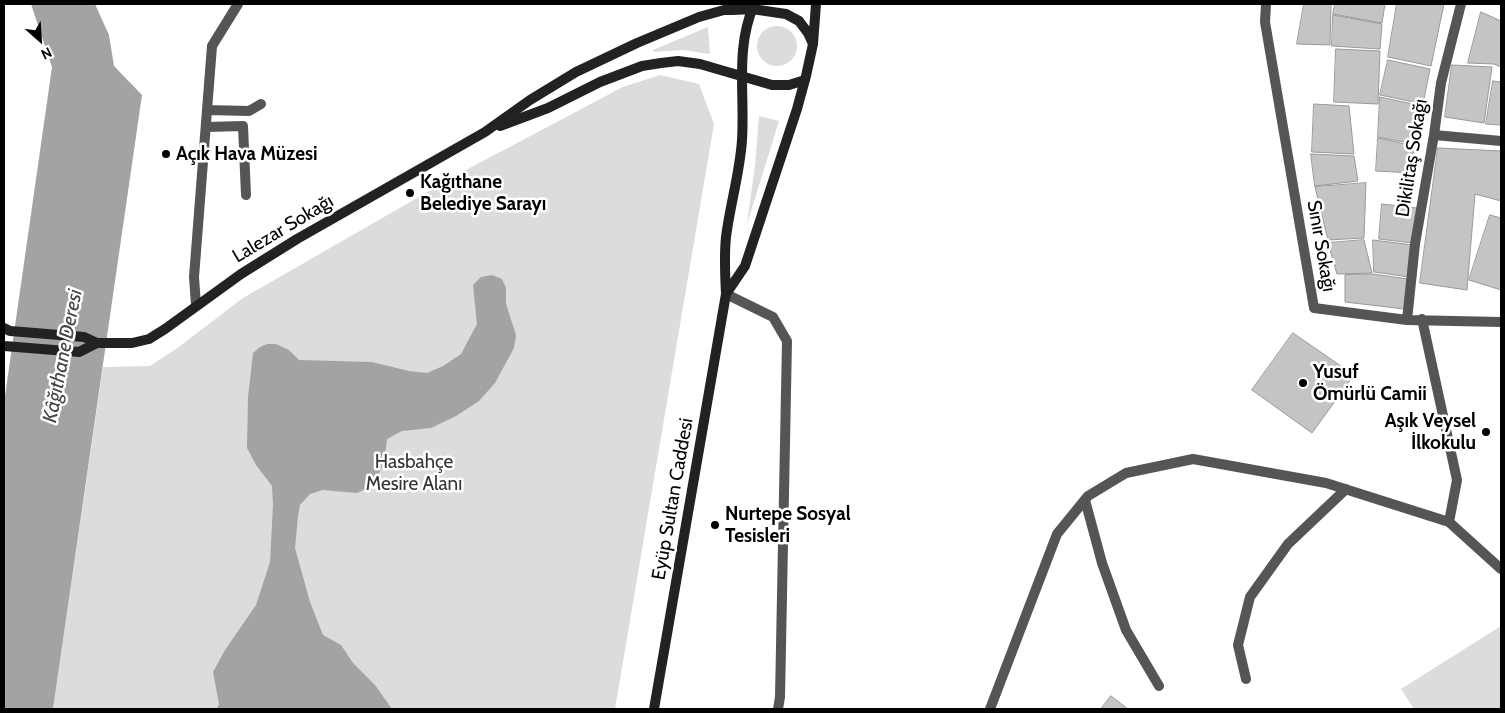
<!DOCTYPE html>
<meta charset="utf-8">
<style>
body{margin:0}
#map{position:relative;width:1505px;height:713px;overflow:hidden;background:#fff;font-family:Cabin,sans-serif}
canvas{display:block}
.frame{position:absolute;inset:0;border:5px solid #000;pointer-events:none}
.north{position:absolute;left:15px;top:15px;width:50px;height:50px;-webkit-text-stroke:4px #fff;paint-order:stroke;rotate:154deg;font-size:14px;font-weight:700;line-height:20px;text-align:center;color:#000}
.north::after{content:'';display:block;margin:auto;width:18px;height:22px;background:#000;clip-path:polygon(50% 0,100% 100%,50% 72%,0 100%)}
</style>
<div id="map">
<canvas width="1505" height="713"></canvas>
<div class="frame"></div>
<div class="north">N</div>
</div>
<script>
const ctx = document.querySelector('canvas').getContext('2d');
ctx.lineJoin = 'round';
function paint(path, color) {
  ctx.fillStyle = color;
  ctx.fill(path, 'evenodd');
}
function trace(path, color, width, dash) {
  ctx.strokeStyle = color;
  ctx.lineWidth = width;
  ctx.lineCap = dash ? 'butt' : 'round';
  ctx.setLineDash(dash || []);
  ctx.stroke(path);
}
function drawText(font, color, halo, rows, align = 'center') {
  ctx.font = font + ' Cabin,sans-serif';
  ctx.lineWidth = 5;
  ctx.setLineDash([]);
  ctx.textBaseline = 'middle';
  ctx.strokeStyle = halo;
  ctx.fillStyle = color;
  for (const [text, x, y, turn = 0] of rows) {
    ctx.save();
    ctx.translate(x, y);
    ctx.rotate((+turn || 0) * Math.PI / 180);
    ctx.textAlign = isNaN(turn) ? turn : align;
    if (halo) ctx.strokeText(text, 0, 0);
    ctx.fillText(text, 0, 0);
    ctx.restore();
  }
}
paint(new Path2D(`
 M757 46a20 20 0 1 1 40 0a20 20 0 1 1-40 0Z
 M708,27L710,54L683,50L654,52L653,50Z
 M660,75L699,84L714,124L615,709H53L103,367L150,366L176,349L243,298L464,171L623,87Z
 M759,116L779,121L747,224L755,165Z
 M1501,626V709H1414L1401,689Z`), '#dcdcdc');
paint(new Path2D(`
 M31,4H95L109,35L114,66L142,95L53,709H4V403L52,67Z
 M492,275L502,279L506,288V304L516,335L514,348L495,383L479,401L456,416L431,428L402,431L387,439L384,462L378,476L370,487L357,493L323,490L310,494L300,505L298,516L295,548L310,602L323,635L341,645L353,663L375,685L392,709H217L219,704L213,672L225,650L256,605L270,562L273,505L272,486L256,465L247,448L248,397L253,353L260,347L267,344H276L289,350L299,360L372,362L409,371L427,373L443,366L461,354L477,324L473,285L481,277Z`), '#a3a3a3');
const building = new Path2D(`
 M1304,4H1331L1330,45L1297,44Z
 M1335,4H1385L1382,23L1333,14Z
 M1397,4H1444L1431,66L1388,57Z
 M1481,12L1501,21V67L1494,64L1468,63Z
 M1333,15L1382,24L1380,49L1332,46Z
 M1336,49L1380,51L1378,104L1334,102Z
 M1388,60L1430,69L1423,104L1380,95Z
 M1452,65L1492,67L1484,123L1445,117Z
 M1493,81L1501,82V125L1486,124Z
 M1380,97L1422,106L1414,144L1378,137Z
 M1314,104L1349,106L1354,154L1312,152Z
 M1378,138L1414,146V173L1376,171Z
 M1438,148L1501,151V201L1475,194L1467,290L1420,283Z
 M1311,154L1354,156L1358,181L1315,186Z
 M1366,183L1364,238L1328,240L1315,187Z
 M1382,204L1417,208L1413,243L1379,239Z
 M1490,215L1501,218V290L1469,280Z
 M1364,240L1372,273L1337,274L1328,243Z
 M1373,240L1413,245L1409,277L1374,272Z
 M1373,274L1408,279L1404,309L1345,302V275Z
 M1293,333L1354,375L1312,433L1252,390Z
 M1111,696L1128,709H1101Z`);
paint(building, '#c4c4c4');
trace(building, '#999', 1);
trace(new Path2D(`
 M207,110L249,111L261,104
 M206,127L243,126L246,195
 M196,305L194,277L212,46L238,4`), '#555', 10);
trace(new Path2D(`
 M1266,4L1265,22L1314,308L1407,320L1501,322
 M1434,135L1501,141
 M726,294L773,317L787,341L780,697L778,709
 M1422,319L1457,480L1449,522
 M1407,320L1415,244L1434,135L1441,83L1461,4
 M1085,500L1102,563L1126,630L1159,686
 M1246,679L1238,645L1250,597L1288,544L1346,489
 M990,709L1057,534L1088,496L1126,473L1193,459L1326,483L1449,522L1501,569`), '#555', 10);
trace(new Path2D(`
 M500,126L548,108L600,82L642,66L661,63L678,61L700,64L772,85H789L805,80
 M726,294L745,266L797,109L806,76L813,44L816,4
 M4,328L10,331L84,337L97,343H132L149,339L165,329L241,274L297,239L485,132L530,100L576,72L637,43L699,17L724,10H733L752,9L786,14L799,21L808,33L813,44
 M4,346L79,352L97,343
 M654,709L726,294C725,275 724,256 726,237C730,205 740,172 742,140C745,94 735,48 754,5`), '#222', 10);
for (const [x, y, r, color] of [
 [166,154,5,"#000"],
 [410,193,5,"#000"],
 [1303,383,5,"#000"],
 [1486,432,5,"#000"],
 [715,525,5,"#000"]
]) {
  const dot = new Path2D();
  dot.arc(x, y, r, 0, 2 * Math.PI);
  ctx.fillStyle = color;
  ctx.fill(dot);
  trace(dot, '#fff', 2);
}
drawText('bold 19px', '#000', '#fff', [
 ["Açık Hava Müzesi",176,154],
 ["Kağıthane",420,182],
 ["Belediye Sarayı",420,204],
 ["Yusuf",1313,372],
 ["Ömürlü Camii",1313,394],
 ["Aşık Veysel",1476,421,"right"],
 ["İlkokulu",1476,443,"right"],
 ["Nurtepe Sosyal",725,514],
 ["Tesisleri",725,536]
], 'left');
drawText('19px', '#000', '#fff', [
 ["Dikilitaş Sokağı",1412,158,-81],
 ["Lalezar Sokağı",283,229,-31],
 ["Sınır Sokağı",1321,246,80],
 ["Eyüp Sultan Caddesi",673,499,-80]
]);
drawText('19px', '#333', '#fff', [
 ["Hasbahçe",414,462],
 ["Mesire Alanı",414,484]
]);
drawText('italic 20px', '#444', '#fff', [
 ["Kâğıthane Deresi",63,356,-79]
]);
</script>
